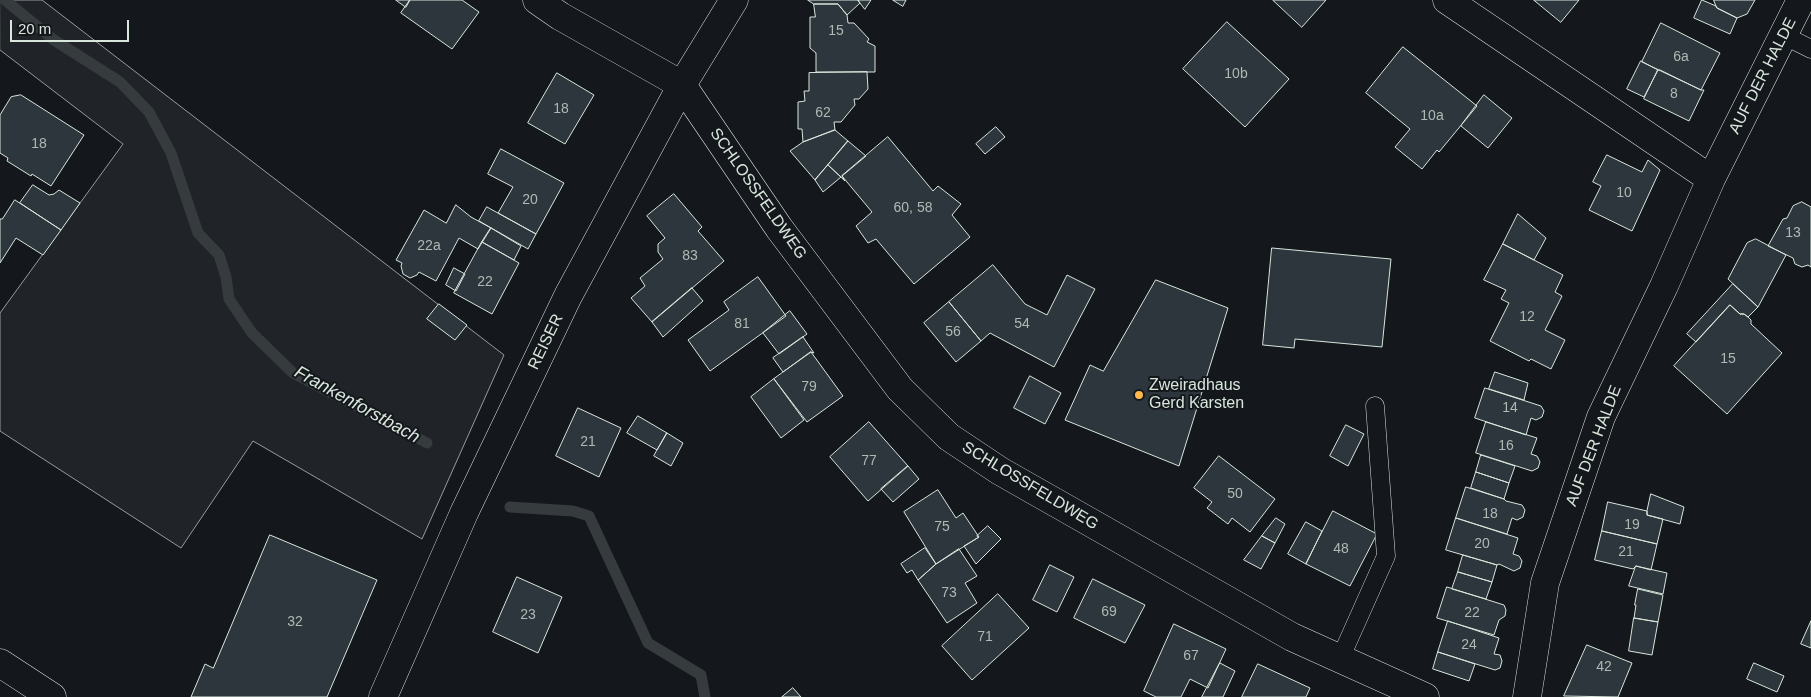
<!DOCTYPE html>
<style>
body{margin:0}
#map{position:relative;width:1811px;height:697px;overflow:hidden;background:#14181c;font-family:Arial,sans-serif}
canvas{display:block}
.scale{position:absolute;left:10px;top:20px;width:119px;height:22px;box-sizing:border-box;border:2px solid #d8e6dc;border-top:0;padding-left:6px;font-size:15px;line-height:18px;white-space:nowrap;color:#d8e6dc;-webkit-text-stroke:4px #14181c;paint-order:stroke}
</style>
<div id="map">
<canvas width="1811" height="697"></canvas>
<div class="scale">20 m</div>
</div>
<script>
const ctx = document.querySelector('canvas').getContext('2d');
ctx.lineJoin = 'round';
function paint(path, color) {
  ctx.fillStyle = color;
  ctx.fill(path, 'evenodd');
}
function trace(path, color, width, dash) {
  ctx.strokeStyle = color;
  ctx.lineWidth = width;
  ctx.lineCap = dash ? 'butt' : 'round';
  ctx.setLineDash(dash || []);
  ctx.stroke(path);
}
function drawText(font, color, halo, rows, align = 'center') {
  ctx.font = font + ' Arial,sans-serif';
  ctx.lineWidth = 4;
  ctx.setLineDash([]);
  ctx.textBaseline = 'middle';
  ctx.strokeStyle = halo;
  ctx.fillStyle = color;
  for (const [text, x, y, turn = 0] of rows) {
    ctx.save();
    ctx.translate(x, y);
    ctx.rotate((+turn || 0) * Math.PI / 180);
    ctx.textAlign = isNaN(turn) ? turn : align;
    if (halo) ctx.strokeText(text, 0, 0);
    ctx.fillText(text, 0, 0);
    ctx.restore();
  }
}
const green = new Path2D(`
 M0,0H42L504,355L422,539L253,441L181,548L0,431V313L123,144L0,50Z`);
paint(green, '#202428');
trace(green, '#939e99', 1);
trace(new Path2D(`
 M5,0L54,40L120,82L149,112L171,153L198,233L219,255L226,277L229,299L252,333L293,373L427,443
 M510,507L573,511L589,516L648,643L701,675L705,697`), '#363b3e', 11);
const building = new Path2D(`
 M396,0H410L406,7Z
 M410,0H462L479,12L452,49L401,13Z
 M808,0H858L860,3L847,15L838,4H814Z
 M858,0H871L865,9Z
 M893,0H906L903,6Z
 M1273,0H1326L1302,27Z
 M1534,0H1579L1561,22Z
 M1702,0L1716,6L1717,8L1737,18L1730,34L1694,18Z
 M1714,0H1755L1747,14L1737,18L1717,8Z
 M814,4H838L847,15L848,23H854L869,39L867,42L875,46V72H816V53L810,48V17H815Z
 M1227,22L1289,79L1245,127L1183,69Z
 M1661,23L1720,53L1701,90L1642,62Z
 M1403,47L1477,106L1439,152L1437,150L1422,169L1395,147L1410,129L1366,93Z
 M1641,61L1658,70L1644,97L1627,89Z
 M1658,70H1660L1701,90H1704L1689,121L1644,99Z
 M867,72L868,89L859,99H854L855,105L841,122H834L835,130L803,142L802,129H798V102L805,101L804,91H809V73Z
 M557,73L594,95L565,144L528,123Z
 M21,95L84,135L51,186L32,174L31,176L7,161L8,158L0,153V115L11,97Z
 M1484,95L1512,118L1488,148L1461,126Z
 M996,127L1005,137L985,154L976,144Z
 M835,130L848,141L815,180L790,151L803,142Z
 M888,137L933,191L938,186L961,204L952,215L970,237L914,284L876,239L868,243L856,226L872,212L842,176Z
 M848,141L866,156L842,176L845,181L828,165Z
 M501,149L564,183L536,234L498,213L513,187L488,174Z
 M1607,155L1642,172L1648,160L1660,170L1632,231L1589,210L1601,186L1593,182Z
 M828,165L841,177L823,192L815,180Z
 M33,185L49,195L54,194L59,190L80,203L61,230L20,203Z
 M674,194L702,227L698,231L724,261L652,322L631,298L645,286L640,278L663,259L658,252V244L665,238L647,216Z
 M15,200L61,230L43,255L16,238L0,263V219H2Z
 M1802,202L1811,207V267L1808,265L1802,267L1795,264L1793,258L1768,246L1783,219L1787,218L1793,206Z
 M456,205L471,217L491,228L478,249L459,238L436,281L419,272L417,275L410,278L403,274L401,266L402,263L396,260L424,210L446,223Z
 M487,207L536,234L528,249L479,221Z
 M1518,214L1546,238L1534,260L1503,244Z
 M491,228L521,246L514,260L482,242Z
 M1756,239L1786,255L1758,307L1728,279L1747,243Z
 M482,242L519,263L492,314L454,293Z
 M1503,244L1563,275L1555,292L1562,296L1545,330L1565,340L1551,369L1531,359L1529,361L1490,341L1509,303L1501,299L1506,290L1484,280Z
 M1272,248L1391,259L1382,347L1295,339L1294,348L1263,345Z
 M993,265L1025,304L1047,315L1067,275L1095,289L1054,367L990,333L981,341L949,302Z
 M454,268L465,274L456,291L446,285Z
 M758,277L786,316L710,371L688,340L729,310L724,302Z
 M1156,280L1228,308L1179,466L1065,420L1090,365L1103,371Z
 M1733,284L1758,307L1748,317L1744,314H1740L1730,305L1696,342L1687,334Z
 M692,288L703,301L663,337L652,322Z
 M949,302L981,341L956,362L924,323Z
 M439,304L467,325L455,340L427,319Z
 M1730,305L1740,314H1744L1748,317L1751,320V324L1782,353L1727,414L1674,366Z
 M790,311L807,334L779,354L763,333Z
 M803,337L814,353L811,352L783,372L773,358Z
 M811,352L843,396L807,422L774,379Z
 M1495,372L1528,383L1524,400L1489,389Z
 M1030,376L1061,393L1045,424L1014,408Z
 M774,379L804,420L781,438L751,397Z
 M1485,388L1541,406L1544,411L1542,417L1536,420L1531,418L1526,435L1475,418Z
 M578,408L621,428L599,477L556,456Z
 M638,416L667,433L657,450L627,433Z
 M869,422L908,466L868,501L830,457Z
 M1486,422L1537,438L1531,454L1537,456L1540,462L1538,468L1532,471L1476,453Z
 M1346,425L1364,434L1348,466L1330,456Z
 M667,433L683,443L671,466L654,456Z
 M1481,455L1515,466L1509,483L1476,472Z
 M1219,456L1275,499L1250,532L1232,518L1228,524L1207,508L1212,502L1194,488Z
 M908,466L919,479L893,502L881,489Z
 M1476,472L1509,483L1504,499L1471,488Z
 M1466,487L1504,499L1506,501L1522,505L1525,510L1523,517L1517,520L1512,518L1507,534L1456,518Z
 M938,490L956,518L963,513L979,537L936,564L904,512Z
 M1651,494L1684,507L1680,524L1647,515V511Z
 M1608,502L1647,511V515L1663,519L1657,544L1602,531Z
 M1333,511L1377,534L1350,586L1306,564Z
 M1276,518L1285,524L1275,543L1262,536Z
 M1456,518L1518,538L1513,554L1519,556L1522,561L1520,568L1514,571L1499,564L1497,565L1446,550Z
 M1306,522L1322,531L1306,564L1288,554Z
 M988,526L1001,539L976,564L964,546L979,537L977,536Z
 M1602,531L1657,544L1651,570L1636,566L1633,569L1595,560Z
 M270,535L377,580L327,697H191L205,664L213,668Z
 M1262,536L1275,543L1261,569L1244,560Z
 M925,548L936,564L918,580L912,570L907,573L901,564Z
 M959,549L977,576L965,583L977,603L947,623L918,580L936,564Z
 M1463,555L1497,565L1492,582L1458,572Z
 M1050,565L1074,577L1057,612L1033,600Z
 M1636,566L1667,573L1663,594L1629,586Z
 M1458,572L1492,582L1486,599L1452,589Z
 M517,577L562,597L538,653L493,632Z
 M1093,579L1145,605L1125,643L1074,618Z
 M1447,587L1504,605L1506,610L1505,616L1499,620L1494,635L1437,618Z
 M1638,589L1663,595L1658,622L1634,618L1636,605H1635Z
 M998,594L1029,628L972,680L942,646Z
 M1634,618L1658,622L1652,655L1629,651Z
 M1448,621L1499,638L1494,654L1500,655L1502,661L1500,668L1495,670L1438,652Z
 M1811,621V648L1801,644Z
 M1174,624L1226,649L1208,688L1190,679L1181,697H1156L1144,691Z
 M1587,645L1632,663L1618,697L1564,696Z
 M1438,652L1475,664L1469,681L1433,669Z
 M1220,663L1235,671L1223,697H1202Z
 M1754,663L1784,676L1777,692L1747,679Z
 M1258,664L1310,688L1306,697H1242Z
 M793,688L801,697H782Z`);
paint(building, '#2c363c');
trace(building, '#d8e6dc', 1);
const service = new Path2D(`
 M1783,35L1811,49
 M1340,659L1386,556L1375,406`);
const minor = new Path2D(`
 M537,0L560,16L682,85L779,228L900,389L949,437L1000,471L1292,637L1425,697
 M1447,0L1711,179
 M0,663L52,697
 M383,697L464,513L568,296L682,85L734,0
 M1527,697L1545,583L1601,417L1664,286L1711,179L1801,0`);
trace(service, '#d8e6dc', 19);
trace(minor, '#d8e6dc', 29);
trace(service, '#14181c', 18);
trace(minor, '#14181c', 28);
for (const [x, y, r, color] of [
 [1139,395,5,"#ffb74d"]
]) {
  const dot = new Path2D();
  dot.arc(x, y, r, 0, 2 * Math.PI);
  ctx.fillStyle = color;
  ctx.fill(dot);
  trace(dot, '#14181c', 2);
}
drawText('14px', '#adbab4', null, [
 ["15",836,31],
 ["6a",1681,57],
 ["10b",1236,74],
 ["8",1674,94],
 ["18",561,109],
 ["62",823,113],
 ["10a",1432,116],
 ["18",39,144],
 ["10",1624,193],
 ["20",530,200],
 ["60, 58",913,208],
 ["13",1793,233],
 ["22a",429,246],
 ["83",690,256],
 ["22",485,282],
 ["12",1527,317],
 ["81",742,324],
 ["54",1022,324],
 ["56",953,332],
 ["15",1728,359],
 ["79",809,387],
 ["14",1510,408],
 ["21",588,442],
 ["16",1506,446],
 ["77",869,461],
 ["50",1235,494],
 ["18",1490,514],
 ["19",1632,525],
 ["75",942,527],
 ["20",1482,544],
 ["48",1341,549],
 ["21",1626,552],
 ["73",949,593],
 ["69",1109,612],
 ["22",1472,613],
 ["23",528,615],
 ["32",295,622],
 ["71",985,637],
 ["24",1469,645],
 ["67",1191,656],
 ["42",1604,667]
]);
drawText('16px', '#d8e6dc', '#14181c', [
 ["AUF DER HALDE",1763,76,-63],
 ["SCHLOSSFELDWEG",758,194,55],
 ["REISER",546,342,-64],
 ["AUF DER HALDE",1594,446,-69],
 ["SCHLOSSFELDWEG",1030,486,31]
]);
drawText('16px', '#d8e6dc', '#14181c', [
 ["Zweiradhaus",1149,386],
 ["Gerd Karsten",1149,404]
], 'left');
drawText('italic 18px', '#d8e6dc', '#14181c', [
 ["Frankenforstbach",357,405,29]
]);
</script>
